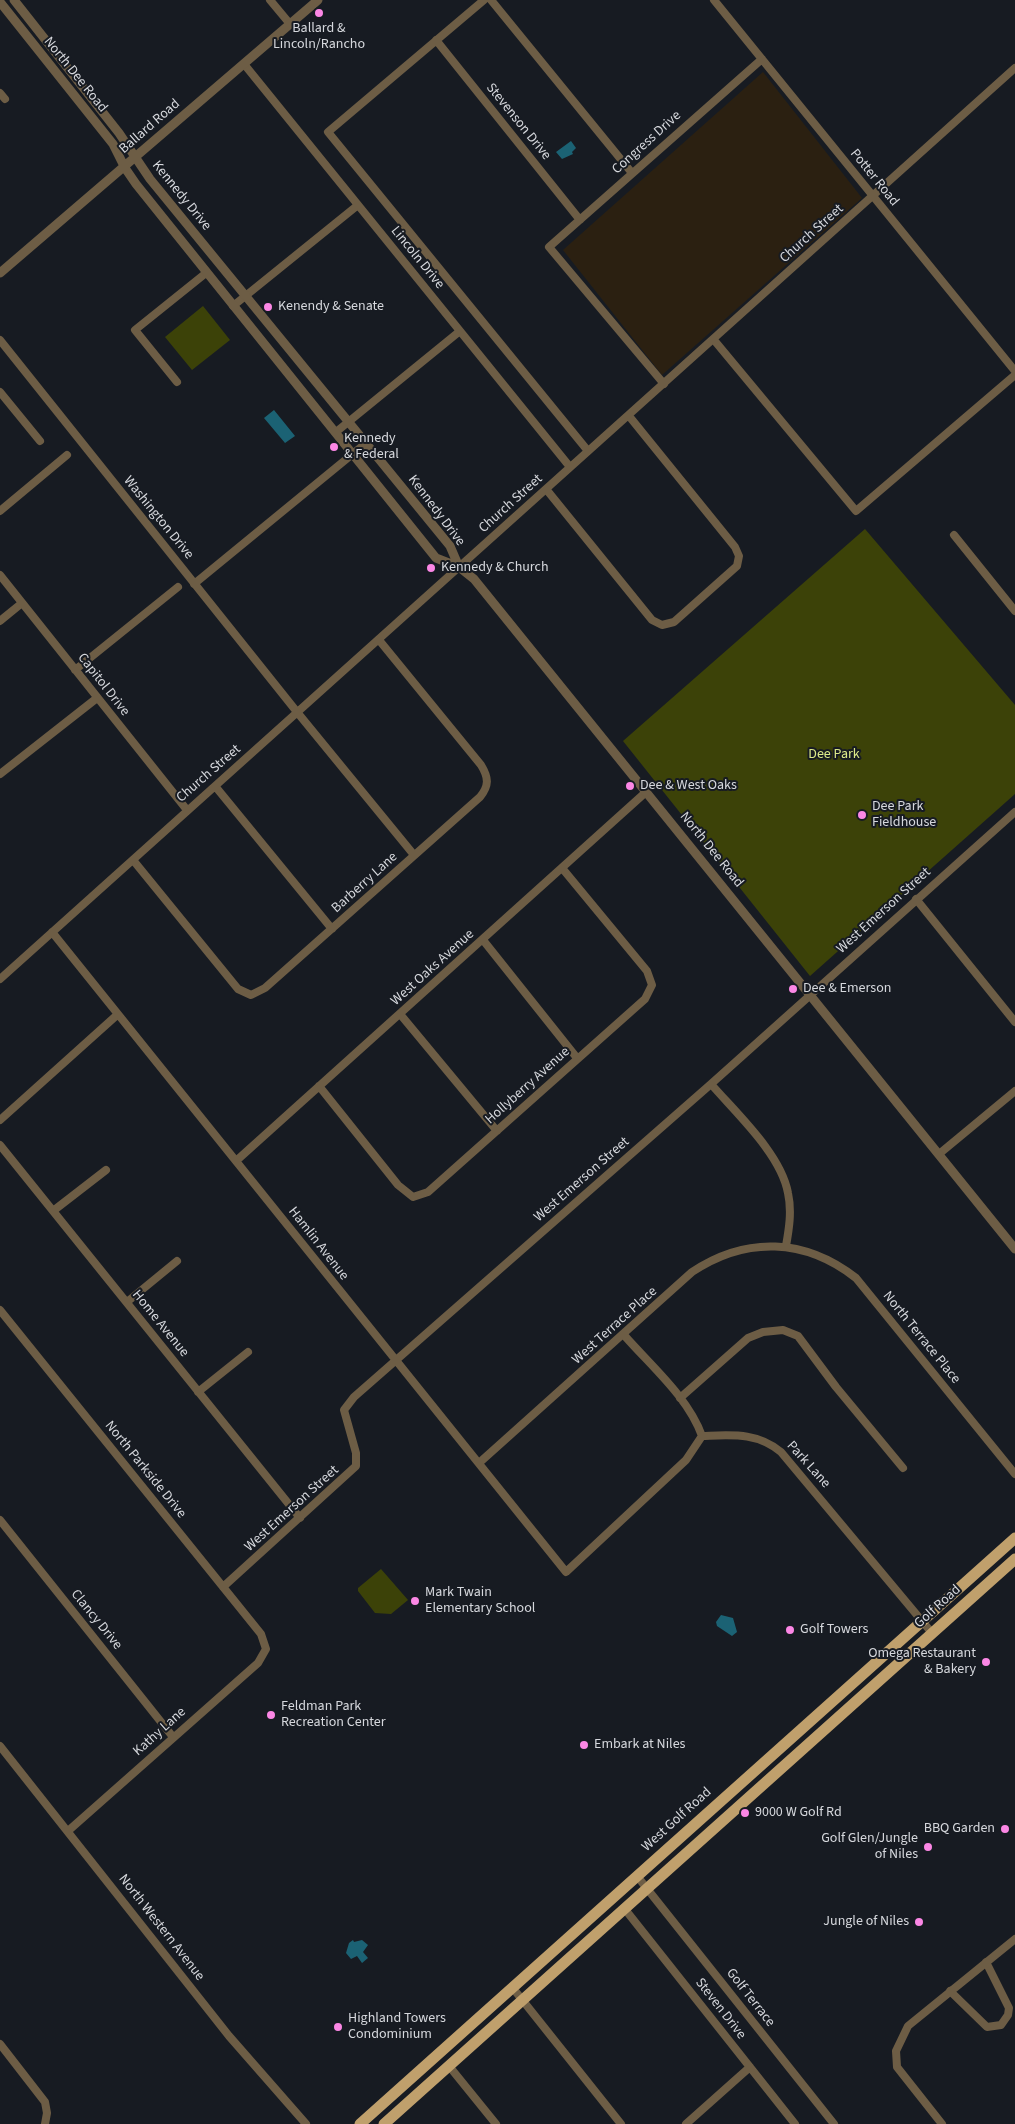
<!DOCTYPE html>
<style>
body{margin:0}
canvas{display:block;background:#171b22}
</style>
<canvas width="1015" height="2124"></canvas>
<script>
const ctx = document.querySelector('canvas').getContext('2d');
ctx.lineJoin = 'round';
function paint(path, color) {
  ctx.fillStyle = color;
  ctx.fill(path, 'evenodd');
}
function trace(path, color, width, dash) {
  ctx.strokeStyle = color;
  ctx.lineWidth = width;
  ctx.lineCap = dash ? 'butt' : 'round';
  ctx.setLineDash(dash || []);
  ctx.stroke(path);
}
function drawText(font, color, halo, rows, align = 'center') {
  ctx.font = font + ' "Source Sans 3",sans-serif';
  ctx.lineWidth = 4;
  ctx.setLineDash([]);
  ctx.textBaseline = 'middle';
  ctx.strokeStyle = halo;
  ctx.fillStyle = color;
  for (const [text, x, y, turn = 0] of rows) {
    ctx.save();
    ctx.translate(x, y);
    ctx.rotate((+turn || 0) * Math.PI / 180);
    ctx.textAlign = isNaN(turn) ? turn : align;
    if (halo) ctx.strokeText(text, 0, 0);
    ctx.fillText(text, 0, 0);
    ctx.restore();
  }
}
paint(new Path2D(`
 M763,72L862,198L662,375L563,250Z`), '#2b2011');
paint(new Path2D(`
 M203,306L230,340L192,370L165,337Z
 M865,529L1015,705V794L810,976L623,741Z
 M381,1569L408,1600L391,1614L375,1613L358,1591V1588Z`), '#3c4208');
paint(new Path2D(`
 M571,141L576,148L572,152L573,154L562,159L556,152Z
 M274,410L295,436L285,443L264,418Z
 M721,1615L733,1618L737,1632L732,1636L717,1626L716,1622Z
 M353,1940L354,1942L362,1940L368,1945L363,1952L368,1958L362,1963L357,1956L351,1959L346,1953L349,1943Z`), '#1b6274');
trace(new Path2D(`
 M270,0L290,24
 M484,0L328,132L588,451
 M491,0L632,173
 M714,0L1015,371
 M436,40L580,220
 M244,64L570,467
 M0,93L5,99
 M233,306L358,205
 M0,340L297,712L414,855
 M714,340L856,511L1015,375
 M177,382L135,330L206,273
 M664,384L549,247L762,59
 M0,392L40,441
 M336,432L460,331
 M546,489L652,620L662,625L674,622L737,566L739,556L735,547L629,416
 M0,511L67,455
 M954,535L1015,611
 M0,575L187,810
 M194,584L366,443
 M0,621L22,603
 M75,670L178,587
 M0,774L97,698
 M215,786L332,929
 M133,860L238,989L251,995L265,988L480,797C489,786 489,778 481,765L379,640
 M916,899L1015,1022
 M52,932L566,1572L686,1460L702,1436
 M483,940L577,1058
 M0,979L1015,68
 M400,1014L497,1131
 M711,1084C736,1113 781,1154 788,1193C792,1211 789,1229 786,1246
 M319,1086L398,1185L413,1197L428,1192L645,999L652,985L647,971L562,868
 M0,1120L117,1015
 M0,1145L300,1518
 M939,1154L1015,1091
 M236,1161L646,792
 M53,1211L106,1170
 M127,1302L177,1261
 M0,1310L261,1634L266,1649L258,1663L68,1831
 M624,1335C651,1366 688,1397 702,1436
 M198,1392L248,1352
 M680,1398L748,1338L763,1332L783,1330L798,1336L836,1387L903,1468
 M702,1436C732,1435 757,1432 781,1452L932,1633
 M479,1463L692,1272C746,1236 805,1238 856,1278L1015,1474
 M0,1520L173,1737
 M223,1587L356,1466V1453L344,1410L354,1397L711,1084L1015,812
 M0,1746L229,2036L306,2124
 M637,1876L834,2124
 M624,1908L795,2124
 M512,1987L621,2124
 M950,1991L987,2027L1001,2025L1008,2015L1009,2008L986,1962
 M0,2044L45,2102L47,2113L45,2124
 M449,2066L496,2124
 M686,2124L750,2067
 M942,2124L897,2067L896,2051L908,2026L1015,1939`), '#6d5d45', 8);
trace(new Path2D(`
 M14,0L119,133L150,179L450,546L459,567
 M0,2L113,144L125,168L136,184L436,558L459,567L474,579L1015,1249
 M0,273L318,0`), '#6d5d45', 9);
trace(new Path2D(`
 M360,2124L1015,1538
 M384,2124L1015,1559`), '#c0a06c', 11);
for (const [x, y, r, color] of [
 [319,13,5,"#fb87e5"],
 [268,307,5,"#fb87e5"],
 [334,447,5,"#fb87e5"],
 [431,568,5,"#fb87e5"],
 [630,786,5,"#fb87e5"],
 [862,815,5,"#fb87e5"],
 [793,989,5,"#fb87e5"],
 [415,1601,5,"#fb87e5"],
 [790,1630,5,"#fb87e5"],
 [986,1662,5,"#fb87e5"],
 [271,1715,5,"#fb87e5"],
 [584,1745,5,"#fb87e5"],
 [745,1813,5,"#fb87e5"],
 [1005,1829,5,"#fb87e5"],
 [928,1847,5,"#fb87e5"],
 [919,1922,5,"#fb87e5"],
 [338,2027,5,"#fb87e5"]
]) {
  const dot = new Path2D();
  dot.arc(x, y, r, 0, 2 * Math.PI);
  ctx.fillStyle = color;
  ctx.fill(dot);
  trace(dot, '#171b22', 2);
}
drawText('14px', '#d6d8dd', '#171b22', [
 ["Ballard &",319,29,"center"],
 ["Lincoln/Rancho",319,45,"center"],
 ["Kenendy & Senate",278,307],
 ["Kennedy",344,439],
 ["& Federal",344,455],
 ["Kennedy & Church",441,568],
 ["Dee & West Oaks",640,786],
 ["Dee Park",872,807],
 ["Fieldhouse",872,823],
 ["Dee & Emerson",803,989],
 ["Mark Twain",425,1593],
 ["Elementary School",425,1609],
 ["Golf Towers",800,1630],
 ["Omega Restaurant",976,1654,"right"],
 ["& Bakery",976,1670,"right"],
 ["Feldman Park",281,1707],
 ["Recreation Center",281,1723],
 ["Embark at Niles",594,1745],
 ["9000 W Golf Rd",755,1813],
 ["BBQ Garden",995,1829,"right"],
 ["Golf Glen/Jungle",918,1839,"right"],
 ["of Niles",918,1855,"right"],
 ["Jungle of Niles",909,1922,"right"],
 ["Highland Towers",348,2019],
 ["Condominium",348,2035]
], 'left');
drawText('14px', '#d6d8dd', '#171b22', [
 ["North Dee Road",75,75,51],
 ["Stevenson Drive",518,122,51],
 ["Ballard Road",150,127,-41],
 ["Congress Drive",647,143,-42],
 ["Potter Road",874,178,51],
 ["Kennedy Drive",181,196,51],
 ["Church Street",812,234,-42],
 ["Lincoln Drive",417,258,51],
 ["Church Street",511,504,-42],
 ["Kennedy Drive",436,511,53],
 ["Washington Drive",158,518,51],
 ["Capitol Drive",103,685,52],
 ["Church Street",209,774,-41],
 ["North Dee Road",711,850,51],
 ["Barberry Lane",365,883,-42],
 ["West Emerson Street",884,911,-42],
 ["West Oaks Avenue",433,968,-42],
 ["Hollyberry Avenue",528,1086,-42],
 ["West Emerson Street",582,1180,-41],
 ["Hamlin Avenue",318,1244,52],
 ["Home Avenue",160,1324,51],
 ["West Terrace Place",615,1326,-42],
 ["North Terrace Place",921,1338,51],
 ["Park Lane",808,1465,48],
 ["North Parkside Drive",145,1470,51],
 ["West Emerson Street",292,1509,-42],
 ["Golf Road",938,1607,-42],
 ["Clancy Drive",96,1620,51],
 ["Kathy Lane",160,1732,-42],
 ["West Golf Road",677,1820,-42],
 ["North Western Avenue",161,1928,52],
 ["Golf Terrace",750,1998,52],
 ["Steven Drive",720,2009,52]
]);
drawText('14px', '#ddea89', '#171b22', [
 ["Dee Park",834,755]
]);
</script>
